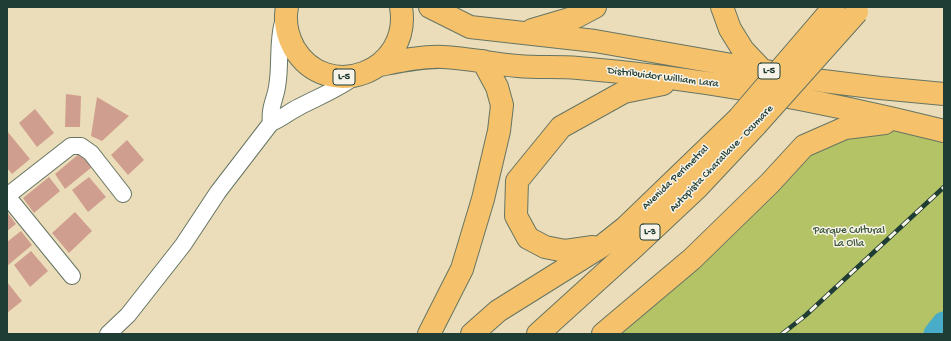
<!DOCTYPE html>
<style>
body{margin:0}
#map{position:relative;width:951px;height:341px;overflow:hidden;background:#ebddb9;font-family:"Gochi Hand",sans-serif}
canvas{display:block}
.frame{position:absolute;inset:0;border:8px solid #1f3d34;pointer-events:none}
</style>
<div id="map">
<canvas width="951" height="341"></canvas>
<div class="frame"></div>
</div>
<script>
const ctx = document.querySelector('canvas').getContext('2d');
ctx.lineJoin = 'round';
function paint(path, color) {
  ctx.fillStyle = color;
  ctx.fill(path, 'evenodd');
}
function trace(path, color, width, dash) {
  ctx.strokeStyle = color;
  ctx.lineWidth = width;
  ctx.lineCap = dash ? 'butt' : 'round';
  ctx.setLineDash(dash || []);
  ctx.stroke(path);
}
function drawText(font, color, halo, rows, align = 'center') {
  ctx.font = font + ' "Gochi Hand",sans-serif';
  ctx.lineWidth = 3;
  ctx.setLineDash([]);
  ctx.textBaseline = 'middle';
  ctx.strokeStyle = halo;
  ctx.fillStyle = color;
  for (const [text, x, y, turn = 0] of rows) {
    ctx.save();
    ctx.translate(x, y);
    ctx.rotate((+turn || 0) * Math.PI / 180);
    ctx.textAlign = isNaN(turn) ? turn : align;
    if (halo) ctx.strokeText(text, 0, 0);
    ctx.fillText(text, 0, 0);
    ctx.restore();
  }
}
paint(new Path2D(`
 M845,128L944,131V324L936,334H603L770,183Z`), '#b4c365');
trace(new Path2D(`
 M936,334L944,324`), '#49acc8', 25);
paint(new Path2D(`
 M66,94L81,96L80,127H65Z
 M97,97L129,116L102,141L91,136Z
 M35,109L54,133L37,147L19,123Z
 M7,131L30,159L12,174L7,168Z
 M127,140L144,160L128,175L111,155Z
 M80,153L92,167L65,189L55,174Z
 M49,177L60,191L34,213L23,198Z
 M89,177L106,197L88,212L72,190Z
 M7,212L16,224L7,231Z
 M75,212L92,231L69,253L52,233Z
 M21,231L32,245L7,266V242Z
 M31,251L48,271L30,287L14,265Z
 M7,282L22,301L7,313Z`), '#d09e8f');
const minor = new Path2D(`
 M271,123C269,108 275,100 277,87C281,65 277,43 283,22
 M7,196L71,146H81L91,153L123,194
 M7,196L72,276
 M108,334L128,315L183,245L218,192L271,123C281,119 289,112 299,107C318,97 339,89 357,75`);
const highway = new Path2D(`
 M287,7C284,22 287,35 294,48C327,104 412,72 401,7
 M430,7L470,27L595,41L823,81L880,88L944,94
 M722,7L730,29L743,50L762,70
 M532,30L576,17L595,7
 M380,65C400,61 422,56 443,57C468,58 493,64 518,66C538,68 558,66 578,68C701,78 824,101 944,131
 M593,247L565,251L545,247L528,238L516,216L517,181L561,127L624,92L663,84
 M429,334L462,269L483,199L499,131L502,105L497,87L483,61
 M472,334L498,311L602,246L626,227L738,119
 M538,334L634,247L697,188L756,125
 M603,334L692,259L770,183L804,146L845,128L885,123`);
trace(minor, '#667563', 18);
trace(highway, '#667563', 24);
trace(minor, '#fff', 16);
trace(highway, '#f6c16b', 22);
const rail = new Path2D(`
 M782,334L806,315L944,187`);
trace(rail, '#1f3d34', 4.5);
trace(rail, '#f7f3e8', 3, [9]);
const highwayBridge = new Path2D(`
 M738,119L834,7
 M756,125L857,12`);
trace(highwayBridge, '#667563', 24, []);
trace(highwayBridge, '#f6c16b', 22);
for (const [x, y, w] of [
 [769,71,22],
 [344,77,22],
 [650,232,20]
]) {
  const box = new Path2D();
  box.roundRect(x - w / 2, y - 8, w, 16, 3);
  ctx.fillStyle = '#f7f3e8';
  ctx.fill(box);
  trace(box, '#1f3d34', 1);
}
drawText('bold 10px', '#1f3d34', null, [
 ["L-5",769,71],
 ["L-5",344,77],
 ["L-3",650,232]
]);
drawText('11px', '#1f3d34', '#f7f3e8', [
 ["Distribuidor William Lara",663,78,7],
 ["Autopista Charallave - Ocumare",722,159,-46],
 ["Avenida Perimetral",676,178,-44]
]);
drawText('11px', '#3d583e', '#f7f3e8', [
 ["Parque Cultural",849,231],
 ["La Olla",849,244]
]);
</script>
